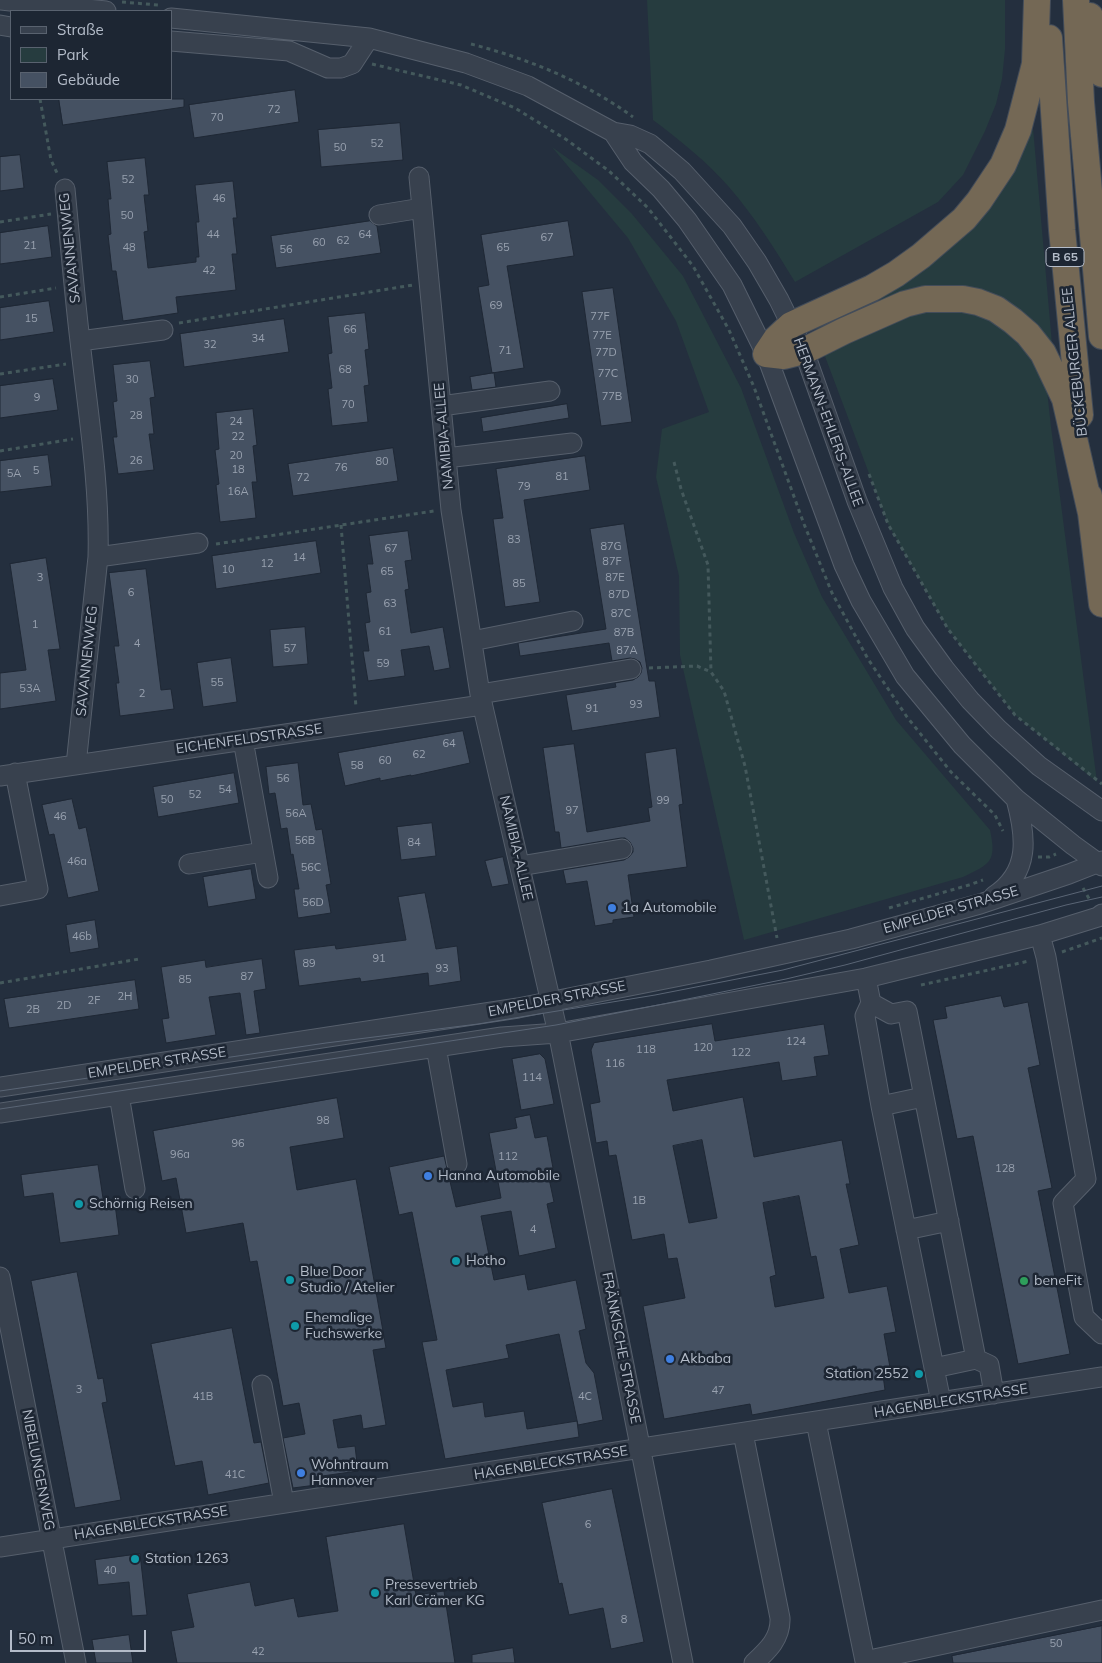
<!DOCTYPE html>
<meta charset="utf-8">
<style>
body{margin:0}
#map{position:relative;width:1102px;height:1663px;overflow:hidden;background:#242f3e;font-family:Mulish,sans-serif}
canvas{display:block}
.legend{position:absolute;left:10px;top:10px;width:162px;height:90px;box-sizing:border-box;background:#1d2633;border:1px solid #59626f;margin:0;padding:6px 9px;list-style:none;font-size:15px;color:#b4bcc9}
.legend li{display:flex;align-items:center;gap:10px;height:25px}
.legend b{width:25px;border:1px solid #59626f}
.scale{position:absolute;left:10px;top:1630px;width:136px;height:22px;box-sizing:border-box;border:2px solid #b4bcc9;border-top:0;padding-left:6px;font-size:15px;line-height:18px;white-space:nowrap;color:#b4bcc9;-webkit-text-stroke:4px #1d2633;paint-order:stroke}
</style>
<div id="map">
<canvas width="1102" height="1663"></canvas>
<ul class="legend">
<li><b style="height:6px;background:#38414e"></b>Straße</li>
<li><b style="height:14px;background:#263c3f"></b>Park</li>
<li><b style="height:14px;background:#455162"></b>Gebäude</li>
</ul>
<div class="scale">50 m</div>
</div>
<script>
const ctx = document.querySelector('canvas').getContext('2d');
ctx.lineJoin = 'round';
function paint(path, color) {
  ctx.fillStyle = color;
  ctx.fill(path, 'evenodd');
}
function trace(path, color, width, dash) {
  ctx.strokeStyle = color;
  ctx.lineWidth = width;
  ctx.lineCap = dash ? 'butt' : 'round';
  ctx.setLineDash(dash || []);
  ctx.stroke(path);
}
function drawText(font, color, halo, rows, align = 'center') {
  ctx.font = font + ' Mulish,sans-serif';
  ctx.lineWidth = 5;
  ctx.setLineDash([]);
  ctx.textBaseline = 'middle';
  ctx.strokeStyle = halo;
  ctx.fillStyle = color;
  for (const [text, x, y, turn = 0] of rows) {
    ctx.save();
    ctx.translate(x, y);
    ctx.rotate((+turn || 0) * Math.PI / 180);
    ctx.textAlign = isNaN(turn) ? turn : align;
    if (halo) ctx.strokeText(text, 0, 0);
    ctx.fillText(text, 0, 0);
    ctx.restore();
  }
}
paint(new Path2D(`
 M647,0H1005V49L1002,79L996,104L985,131L963,175L938,202L795,282C775,249 754,216 729,187C707,162 680,140 653,120Z
 M1033,128L1052,344L980,292L818,334L815,327L900,286L922,272L968,231L1009,177L1021,157Z
 M552,147L598,180L632,214L683,276L741,388L794,533L822,597L896,720L990,830C997,862 990,864 963,877L744,940L680,655L679,576L656,477L662,429L709,412L676,321L628,238Z
 M963,299L1043,353L1051,427L1097,782L1015,715L948,629L888,524L820,343Z`), '#263c3f');
const building = new Path2D(`
 M295,90L299,122L194,138L189,105Z
 M59,99H184V107L63,125Z
 M400,123L403,160L321,167L318,130Z
 M20,155L24,188L0,191V157Z
 M145,158L149,195H144L148,231L144,232L148,268L196,262V257H199L196,222H199L195,185L233,181L237,218H233L237,254H232L236,290L176,297L178,313L123,321L116,271H112L108,235L111,234L108,199H111L107,162Z
 M370,221L377,226L381,253L276,268L271,236Z
 M568,221L574,256L507,266L524,368L492,373L478,287L489,285L481,235Z
 M48,226L52,257L0,264V233Z
 M613,288L632,422L601,426L582,292Z
 M49,301L54,332L0,340V308Z
 M365,313L369,349L365,350L369,385L364,386L368,422L332,426L328,389L332,388L328,354L332,353L328,317Z
 M284,319L289,352L184,367L180,334Z
 M150,361L155,397L150,398L154,434H149L154,470L118,474L113,437H117L113,402L117,401L113,365Z
 M494,373L496,387L472,390L470,377Z
 M53,379L58,410L0,418V386Z
 M567,404L569,418L483,432L481,418Z
 M253,409L257,445L253,446L257,482H252L256,518L220,522L216,485L219,484L215,450L219,449L216,413Z
 M393,448L398,481L293,496L288,464Z
 M48,455L52,486L0,492V461Z
 M585,456L590,490L524,500L540,602L505,607L493,519L503,518L496,469Z
 M624,524L649,681H655L660,717L572,731L566,695L616,687L615,683L633,680L638,677L641,673L642,668L640,662L635,659L630,658L612,661L609,643L520,656L518,643L606,629L590,529Z
 M408,531L412,560L405,561L409,589L405,590L411,633L443,627L450,668L434,671L429,646L401,650L405,676L368,681L363,651H369L365,623L370,622L366,593L371,592L367,564H373L369,536Z
 M316,541L321,573L216,589L212,556Z
 M46,558L60,649L48,650L56,701L0,709V673L26,670L10,564Z
 M146,569L161,690L171,689L174,709L120,716L116,683H119L114,646H119L109,573Z
 M305,627L308,664L273,667L270,630Z
 M231,658L237,702L203,707L197,663Z
 M463,731L470,763L411,776V775L380,781V778L345,786L338,753Z
 M574,744L587,832L650,821L648,808L652,807L645,753L676,748L683,804L679,805L687,867L628,875L634,917L613,920V923L595,926L587,881L566,884L563,870L624,860L629,857L633,852V848L630,842L625,838H621L561,848L559,832H555L543,748Z
 M298,763L303,805L311,804L316,830L322,829L331,884L326,885L331,913L298,918L294,889H299L293,854L291,855L287,828L281,829L275,793L269,794L266,767Z
 M234,773L239,803L158,817L153,787Z
 M72,799L79,829L86,827L99,891L68,898L54,834L49,835L42,805Z
 M432,823L436,856L401,860L397,827Z
 M503,857L509,884L492,887L485,861Z
 M251,869L256,899L208,907L203,877Z
 M425,893L436,949L457,946L461,981L429,986L428,973L361,982L360,978L299,986L294,950L335,945L336,949L406,940L398,897Z
 M95,920L99,948L70,953L66,925Z
 M262,959L266,989L254,991L260,1033L246,1035L240,993L209,997L216,1035L166,1043L162,1019L169,1018L161,967L205,960L206,967Z
 M135,980L139,1009L9,1028L4,999Z
 M1001,996L1004,1007L1028,1002L1040,1065L1028,1068L1052,1188L1038,1191L1070,1354L1018,1364L973,1136L957,1139L933,1020L947,1018L945,1007Z
 M712,1024L715,1041L824,1024L829,1055L814,1057L817,1076L782,1081L779,1062L667,1080L673,1111L743,1097L754,1157L842,1140L850,1184H846L859,1245L840,1249L849,1293L887,1286L896,1332L884,1334L891,1373L883,1375L885,1390L752,1415L750,1404L664,1419L643,1306L685,1298L677,1258L668,1259L664,1234L632,1240L616,1155L609,1156L607,1141L596,1143L590,1104L600,1102L591,1050L594,1043ZM702,1140L717,1218L689,1223L673,1146ZM799,1196L811,1257L816,1256L824,1298L775,1307L770,1277L776,1275L763,1203Z
 M540,1054L545,1059L554,1104L521,1110L512,1059Z
 M337,1098L344,1138L290,1147L297,1190L356,1179L386,1348L373,1350L386,1425L363,1429L361,1415L333,1420L338,1448L355,1446L358,1471L315,1477L316,1485L293,1488L283,1438L305,1434L299,1403L283,1406L257,1261L250,1262L243,1223L186,1233L176,1178L162,1181L153,1131Z
 M530,1115L535,1138L547,1136L553,1168L547,1169L554,1202L547,1204L556,1248L519,1256L511,1211L481,1216L494,1280L525,1274L528,1290L576,1280L586,1329L579,1331L586,1363L594,1373L603,1420L578,1425L559,1334L506,1345L509,1358L446,1370L453,1407L483,1402L485,1417L524,1411L527,1429L577,1421L579,1437L445,1459L422,1342L437,1340L412,1212L399,1215L389,1167L444,1156L456,1207L501,1198L489,1133L517,1128L515,1118Z
 M98,1165L104,1205L115,1204L119,1235L60,1243L53,1193L24,1197L21,1175Z
 M77,1272L98,1379L103,1378L107,1402L102,1403L121,1500L75,1508L31,1281Z
 M232,1328L254,1443L261,1442L269,1483L208,1495L202,1461L175,1466L151,1344Z
 M612,1489L644,1642L611,1649L603,1608L569,1615L562,1583L559,1584L542,1503Z
 M404,1524L416,1595L444,1591L455,1663H177L171,1631L194,1627L187,1594L250,1582L255,1606L294,1598L298,1617L338,1611L326,1537Z
 M140,1554L147,1615L132,1616L129,1582L98,1585L95,1560Z
 M1102,1626V1663H953L952,1656Z
 M129,1635L133,1663H96L92,1640Z
 M513,1648L515,1663H472V1655Z`);
paint(building, '#455162');
trace(building, '#1f2835', 1);
const minor = new Path2D(`
 M0,0L106,11
 M171,18L369,38L466,63L528,86L613,132L630,135L650,144L682,171L732,226L757,262L779,300L804,351L857,501L893,588L915,628L944,668L970,700L998,729L1039,766L1102,811
 M0,25L11,27
 M171,41L289,51L328,68H341L352,64L369,38
 M613,132L633,162L661,189L687,220L732,285L766,354L844,565L861,601L905,676L962,745L1016,799L1073,845L1102,866
 M419,177L451,510L480,694L560,1042L683,1663
 M65,189C70,240 74,291 80,341C88,413 100,485 98,557L76,765
 M379,215L422,208
 M80,341L163,330
 M441,406L550,391
 M446,458L572,443
 M98,557L198,543
 M472,641L573,621
 M480,694L631,669
 M243,740L268,878
 M0,776L482,705
 M189,864L263,852
 M520,866L622,849
 M0,896L38,889L15,773
 M994,896C1031,872 1026,836 1016,799
 M1040,935L1046,957L1086,1179L1063,1203L1084,1317L1102,1334
 M866,978L871,1003L865,1016L881,1106L941,1402
 M871,1003L891,1014L907,1011L976,1359
 M436,1047L457,1164
 M0,1087L518,1008L711,970L851,939L980,904L1069,874L1102,861
 M119,1095L135,1189
 M881,1106L923,1097
 M0,1113L502,1037L558,1033L866,978L1040,935L1098,917L1102,914
 M906,1230L949,1221
 M0,1277L76,1663
 M934,1368L976,1359L989,1365L994,1394
 M262,1385L284,1503
 M816,1422L865,1661L1102,1610
 M743,1433L780,1618C781,1638 768,1650 754,1663
 M0,1547L1102,1377`);
const highway = new Path2D(`
 M1037,0L1035,64L1018,130L1003,165L979,201L964,219L921,256L896,274L872,288L791,325L776,339L766,354L784,356L804,351L844,331L905,304L925,299H963L978,302L996,309L1013,321L1028,334L1043,353L1065,399L1091,513
 M1076,0L1081,102L1102,336
 M1090,16L1102,74
 M1049,38L1062,230L1080,415
 M1089,496L1102,604`);
trace(minor, '#565f6c', 21);
trace(highway, '#434c59', 28);
trace(new Path2D(`
 M122,2L158,5
 M471,44C529,59 585,82 633,117
 M372,64L461,85L515,108L567,140L609,171L648,208L693,266L729,330L754,387L804,524L832,593L868,659L907,717L951,772L995,815L1003,831
 M40,99L51,160L57,173
 M0,222L51,214
 M0,297L56,288
 M179,323L413,285
 M0,374L66,364
 M0,451L73,439
 M674,462L681,489L708,565L711,672
 M869,474L888,524L948,629L1015,715L1102,784
 M341,525L356,707
 M216,544L434,511
 M649,668L697,666L711,672L724,691L745,766L777,938
 M1038,857H1049L1056,854
 M1083,888L1091,902
 M889,908L969,885L983,880
 M1062,952L1102,938
 M0,983L139,959
 M921,985L1029,961`), '#44595c', 3, [4, 4]);
trace(minor, '#38414e', 19);
trace(highway, '#746855', 26);
trace(new Path2D(`
 M0,1091L326,1043L478,1024L655,995L783,970L1102,886
 M0,1109L556,1025L663,1004L786,979L845,965L1066,905L1102,897`), '#5a6575', 1);
for (const [x, y, r, color] of [
 [612,908,5,"#3f7fe0"],
 [428,1176,5,"#3f7fe0"],
 [79,1204,5,"#0f9aa8"],
 [456,1261,5,"#0f9aa8"],
 [290,1280,5,"#0f9aa8"],
 [1024,1281,5,"#2e9e5b"],
 [295,1326,5,"#0f9aa8"],
 [670,1359,5,"#3f7fe0"],
 [919,1374,5,"#0f9aa8"],
 [301,1473,5,"#3f7fe0"],
 [135,1559,5,"#0f9aa8"],
 [375,1593,5,"#0f9aa8"]
]) {
  const dot = new Path2D();
  dot.arc(x, y, r, 0, 2 * Math.PI);
  ctx.fillStyle = color;
  ctx.fill(dot);
  trace(dot, '#1d2633', 2);
}
drawText('11px', '#98a1af', null, [
 ["72",274,110],
 ["70",217,118],
 ["52",377,144],
 ["50",340,148],
 ["52",128,180],
 ["46",219,199],
 ["50",127,216],
 ["44",213,235],
 ["64",365,235],
 ["67",547,238],
 ["62",343,241],
 ["60",319,243],
 ["21",30,246],
 ["48",129,248],
 ["65",503,248],
 ["56",286,250],
 ["42",209,271],
 ["69",496,306],
 ["77F",600,317],
 ["15",31,319],
 ["66",350,330],
 ["77E",602,336],
 ["34",258,339],
 ["32",210,345],
 ["71",505,351],
 ["77D",606,353],
 ["68",345,370],
 ["77C",608,374],
 ["30",132,380],
 ["77B",612,397],
 ["9",37,398],
 ["70",348,405],
 ["28",136,416],
 ["24",236,422],
 ["22",238,437],
 ["20",236,456],
 ["26",136,461],
 ["80",382,462],
 ["76",341,468],
 ["18",238,470],
 ["5",36,471],
 ["5A",14,474],
 ["81",562,477],
 ["72",303,478],
 ["79",524,487],
 ["16A",238,492],
 ["83",514,540],
 ["87G",611,547],
 ["67",391,549],
 ["14",299,558],
 ["87F",612,562],
 ["12",267,564],
 ["10",228,570],
 ["65",387,572],
 ["3",40,578],
 ["87E",615,578],
 ["85",519,584],
 ["6",131,593],
 ["87D",619,595],
 ["63",390,604],
 ["87C",621,614],
 ["1",35,625],
 ["61",385,632],
 ["87B",624,633],
 ["4",137,644],
 ["57",290,649],
 ["87A",627,651],
 ["59",383,664],
 ["55",217,683],
 ["53A",30,689],
 ["2",142,694],
 ["93",636,705],
 ["91",592,709],
 ["64",449,744],
 ["62",419,755],
 ["60",385,761],
 ["58",357,766],
 ["56",283,779],
 ["54",225,790],
 ["52",195,795],
 ["50",167,800],
 ["99",663,801],
 ["97",572,811],
 ["56A",296,814],
 ["46",60,817],
 ["56B",305,841],
 ["84",414,843],
 ["46a",77,862],
 ["56C",311,868],
 ["56D",313,903],
 ["46b",82,937],
 ["91",379,959],
 ["89",309,964],
 ["93",442,969],
 ["87",247,977],
 ["85",185,980],
 ["2H",125,997],
 ["2F",94,1001],
 ["2D",64,1006],
 ["2B",33,1010],
 ["124",796,1042],
 ["120",703,1048],
 ["118",646,1050],
 ["122",741,1053],
 ["116",615,1064],
 ["114",532,1078],
 ["98",323,1121],
 ["96",238,1144],
 ["96a",180,1155],
 ["112",508,1157],
 ["128",1005,1169],
 ["1B",639,1201],
 ["4",533,1230],
 ["3",79,1390],
 ["47",718,1391],
 ["41B",203,1397],
 ["4C",585,1397],
 ["41C",235,1475],
 ["6",588,1525],
 ["40",110,1571],
 ["8",624,1620],
 ["50",1056,1644],
 ["42",258,1652]
]);
for (const [x, y, w] of [
 [1065,257,38]
]) {
  const box = new Path2D();
  box.roundRect(x - w / 2, y - 9.5, w, 19, 4);
  ctx.fillStyle = '#1d2633';
  ctx.fill(box);
  trace(box, '#b4bcc9', 1);
}
drawText('bold 12px', '#b4bcc9', null, [
 ["B 65",1065,257]
]);
drawText('14px', '#b4bcc9', '#1d2633', [
 ["SAVANNENWEG",70,248,-96],
 ["BÜCKEBURGER ALLEE",1075,362,-96],
 ["HERMANN-EHLERS-ALLEE",828,422,70],
 ["NAMIBIA-ALLEE",444,436,-95],
 ["SAVANNENWEG",87,661,-84],
 ["EICHENFELDSTRASSE",249,739,-8],
 ["NAMIBIA-ALLEE",516,848,77],
 ["EMPELDER STRASSE",951,910,-16],
 ["EMPELDER STRASSE",557,999,-11],
 ["EMPELDER STRASSE",157,1063,-9],
 ["FRÄNKISCHE STRASSE",621,1348,79],
 ["HAGENBLECKSTRASSE",951,1401,-9],
 ["HAGENBLECKSTRASSE",551,1463,-9],
 ["NIBELUNGENWEG",38,1470,79],
 ["HAGENBLECKSTRASSE",151,1523,-9]
]);
drawText('14px', '#b4bcc9', '#1d2633', [
 ["1a Automobile",622,908],
 ["Hanna Automobile",438,1176],
 ["Schörnig Reisen",89,1204],
 ["Hotho",466,1261],
 ["Blue Door",300,1272],
 ["Studio / Atelier",300,1288],
 ["beneFit",1034,1281],
 ["Ehemalige",305,1318],
 ["Fuchswerke",305,1334],
 ["Akbaba",680,1359],
 ["Station 2552",909,1374,"right"],
 ["Wohntraum",311,1465],
 ["Hannover",311,1481],
 ["Station 1263",145,1559],
 ["Pressevertrieb",385,1585],
 ["Karl Crämer KG",385,1601]
], 'left');
</script>
